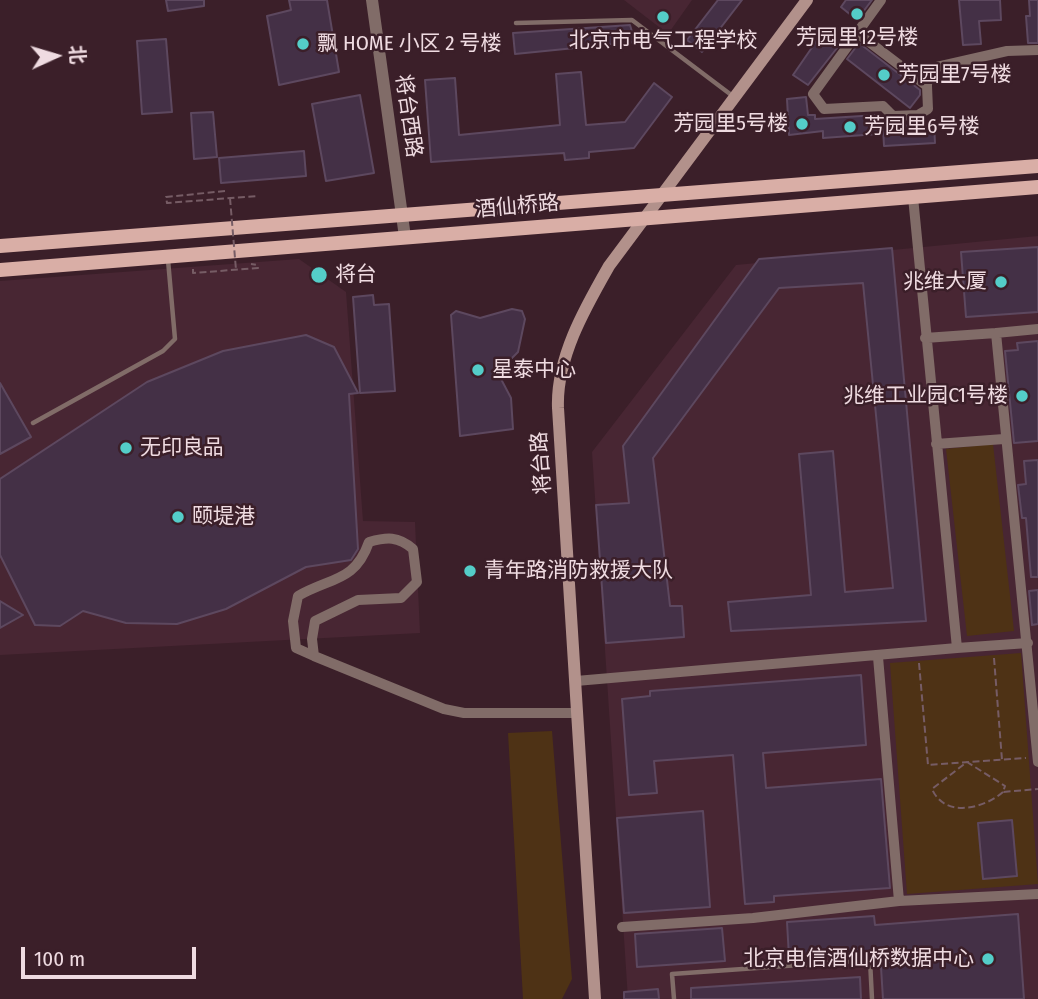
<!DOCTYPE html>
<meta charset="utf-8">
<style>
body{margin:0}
#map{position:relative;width:1038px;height:999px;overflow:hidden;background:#3b1f29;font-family:"Fira Sans Condensed","Noto Sans SC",sans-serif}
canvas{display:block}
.north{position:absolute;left:21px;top:21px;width:70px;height:70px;-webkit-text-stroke:5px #3b1f29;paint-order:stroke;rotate:86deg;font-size:19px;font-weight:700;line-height:28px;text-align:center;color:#efdbe1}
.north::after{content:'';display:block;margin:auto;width:24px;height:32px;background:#efdbe1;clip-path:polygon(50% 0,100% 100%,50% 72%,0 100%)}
.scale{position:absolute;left:21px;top:947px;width:175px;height:32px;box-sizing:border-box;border:4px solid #efdbe1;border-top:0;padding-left:9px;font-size:21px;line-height:24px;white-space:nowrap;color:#efdbe1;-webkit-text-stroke:5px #3b1f29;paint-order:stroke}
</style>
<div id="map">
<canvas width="1038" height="999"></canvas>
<div class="north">北</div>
<div class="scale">100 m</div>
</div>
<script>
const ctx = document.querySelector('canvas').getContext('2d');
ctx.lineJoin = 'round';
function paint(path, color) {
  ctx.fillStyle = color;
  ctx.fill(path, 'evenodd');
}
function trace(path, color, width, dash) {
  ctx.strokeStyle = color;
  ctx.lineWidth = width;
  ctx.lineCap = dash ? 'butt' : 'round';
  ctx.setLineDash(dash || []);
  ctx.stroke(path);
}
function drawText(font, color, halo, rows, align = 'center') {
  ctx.font = font + ' "Fira Sans Condensed","Noto Sans SC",sans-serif';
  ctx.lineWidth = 5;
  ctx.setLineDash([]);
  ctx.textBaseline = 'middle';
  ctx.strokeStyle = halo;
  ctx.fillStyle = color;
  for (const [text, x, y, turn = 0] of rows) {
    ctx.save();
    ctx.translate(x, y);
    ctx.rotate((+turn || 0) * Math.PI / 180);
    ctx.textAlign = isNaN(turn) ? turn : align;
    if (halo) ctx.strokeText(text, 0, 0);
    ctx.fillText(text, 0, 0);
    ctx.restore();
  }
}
paint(new Path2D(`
 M624,0H692L668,34Z
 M1038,236V999H628L592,452L736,265Z
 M299,259L346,292L363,521L415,522L420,633L0,655V281Z`), '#482633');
paint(new Path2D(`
 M993,444L1014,631L967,636L946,449Z
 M1021,653L1038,884L907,894L890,663Z
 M552,731L572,979L562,999H523L508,733Z`), '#4e3215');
const building = new Path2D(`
 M166,0H204V6L168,11Z
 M289,0H327L339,72L279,85L267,16L291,10Z
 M718,0H742L702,52L687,40Z
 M846,0H872L857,20L841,7Z
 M959,0H1000L1001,20L979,21L981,44L963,45Z
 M1029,0H1038V43H1028L1026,16H1030Z
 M630,25L635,42L515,54L513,33Z
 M824,30L841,43L808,85L793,75Z
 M166,39L172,112L142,114L137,41Z
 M859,43L920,90V95L910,108L847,59Z
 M581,72L586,125L625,122L654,83L672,97L634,148L589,152V158L565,160L564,153L431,162L425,80L455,78L459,135L560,125L556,74Z
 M360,95L374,173L326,181L312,104Z
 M806,97L808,115H815V119L877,115L878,134L823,138V131L789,135L787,99Z
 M213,112L217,157L194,159L191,113Z
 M934,124L935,143L884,146L883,127Z
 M304,151L306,176L221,183L219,158Z
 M1038,247V312L966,317L961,252Z
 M892,248L926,621L731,631L728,602L811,595L799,454L833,451L845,592L893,588L863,283L779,288L653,458L670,606H682L684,637L606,643L596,505L629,503L623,446L759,259Z
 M373,295L374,305L389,304L395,391L360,393L353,297Z
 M512,309L522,311L525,319L518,352L512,358L500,361L501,379L511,398L513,429L460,436L451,315L456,311L480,318Z
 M306,335L334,347L358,393L349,394L358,549L351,560L306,567L226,609L177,624L126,623L83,611L60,626L35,625L0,555V479L147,382L223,351Z
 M1038,341V441L1014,443L1005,351L1018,350L1017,343Z
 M0,383L31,437L0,454Z
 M1038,460V577H1031L1026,518H1022L1018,485L1026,484L1024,461Z
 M1038,590V624L1032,625L1029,591Z
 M0,601L23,615L0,628Z
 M861,675L866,745L763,753L766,788L881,779L890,888L774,896V902L745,904L733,755L654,761L657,793L629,795L622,699L650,696V691Z
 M703,811L710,907L624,913L617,818Z
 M1012,820L1017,876L983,879L978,823Z
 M1018,914L1024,999H883L880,951L789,957L787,922L874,916L875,925Z
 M722,928L725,961L637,967L635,934Z
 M860,977L861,999H691V988Z
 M658,989L659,999H624V992Z`);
paint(building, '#443046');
trace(building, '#5d485f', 2);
trace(new Path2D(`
 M225,191L166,197L167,203L257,196
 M193,269V273L258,268L257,265L251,264
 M994,658L1002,760
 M919,663L928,765L1026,758
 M1003,792C985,808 945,819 932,789L967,762L1005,786L1003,792L1038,789`), '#765c65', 2, [7, 3.5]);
trace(new Path2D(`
 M516,23L632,20L734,97
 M33,423L163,351L175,339L168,260
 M674,999L672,974L870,960L872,999`), '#816c68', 4.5);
trace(new Path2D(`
 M856,32L927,86L928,109L918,115L893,116L883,106L824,109L813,94L881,0
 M927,86L928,69L1007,51L1038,50
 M913,197L957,648L1028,643
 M996,333L1038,329
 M925,338L996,333L1038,762
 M936,444L1004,439
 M314,656L296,648L293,621L298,596C331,577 355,582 369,542C387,537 398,536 413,549L417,582L401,598L358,600L315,621L312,639L314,656L444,709L464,713H578
 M878,657L899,901
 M576,681L957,648
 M622,927L753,918L899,901L1038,894`), '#816c68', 10);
trace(new Path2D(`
 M372,0L405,237`), '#816c68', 12);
trace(new Path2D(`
 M595,999L558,408C556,358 585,308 609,266L807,0`), '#b2918b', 12);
trace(new Path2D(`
 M0,246L1038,166
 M0,270L1038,187`), '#d9aea6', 14);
trace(new Path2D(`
 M230,198L236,270`), '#765c65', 2, [7, 3.5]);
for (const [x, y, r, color] of [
 [857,14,7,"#54cdc8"],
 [663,17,7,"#54cdc8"],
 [303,44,7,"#54cdc8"],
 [884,75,7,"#54cdc8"],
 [802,124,7,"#54cdc8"],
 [850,127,7,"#54cdc8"],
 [319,275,9,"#54cdc8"],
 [1001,282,7,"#54cdc8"],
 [478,370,7,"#54cdc8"],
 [1022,396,7,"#54cdc8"],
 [126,448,7,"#54cdc8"],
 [178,517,7,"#54cdc8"],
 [470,571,7,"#54cdc8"],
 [988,959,7,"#54cdc8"]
]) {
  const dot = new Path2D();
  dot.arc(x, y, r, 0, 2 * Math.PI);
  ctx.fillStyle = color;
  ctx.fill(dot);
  trace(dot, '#3b1f29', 2.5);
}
drawText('21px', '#efdbe1', '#3b1f29', [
 ["芳园里12号楼",857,38,"center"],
 ["北京市电气工程学校",663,41,"center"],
 ["飘 HOME 小区 2 号楼",317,44],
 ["芳园里7号楼",898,75],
 ["芳园里5号楼",788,124,"right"],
 ["芳园里6号楼",864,127],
 ["将台",335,275],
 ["兆维大厦",987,282,"right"],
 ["星泰中心",492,370],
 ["兆维工业园C1号楼",1008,396,"right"],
 ["无印良品",140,448],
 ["颐堤港",192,517],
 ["青年路消防救援大队",484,571],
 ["北京电信酒仙桥数据中心",974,959,"right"]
], 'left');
drawText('21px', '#efdbe1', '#3b1f29', [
 ["将台西路",408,116,82],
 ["酒仙桥路",517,207,-5],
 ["将台路",542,463,-94]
]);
</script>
